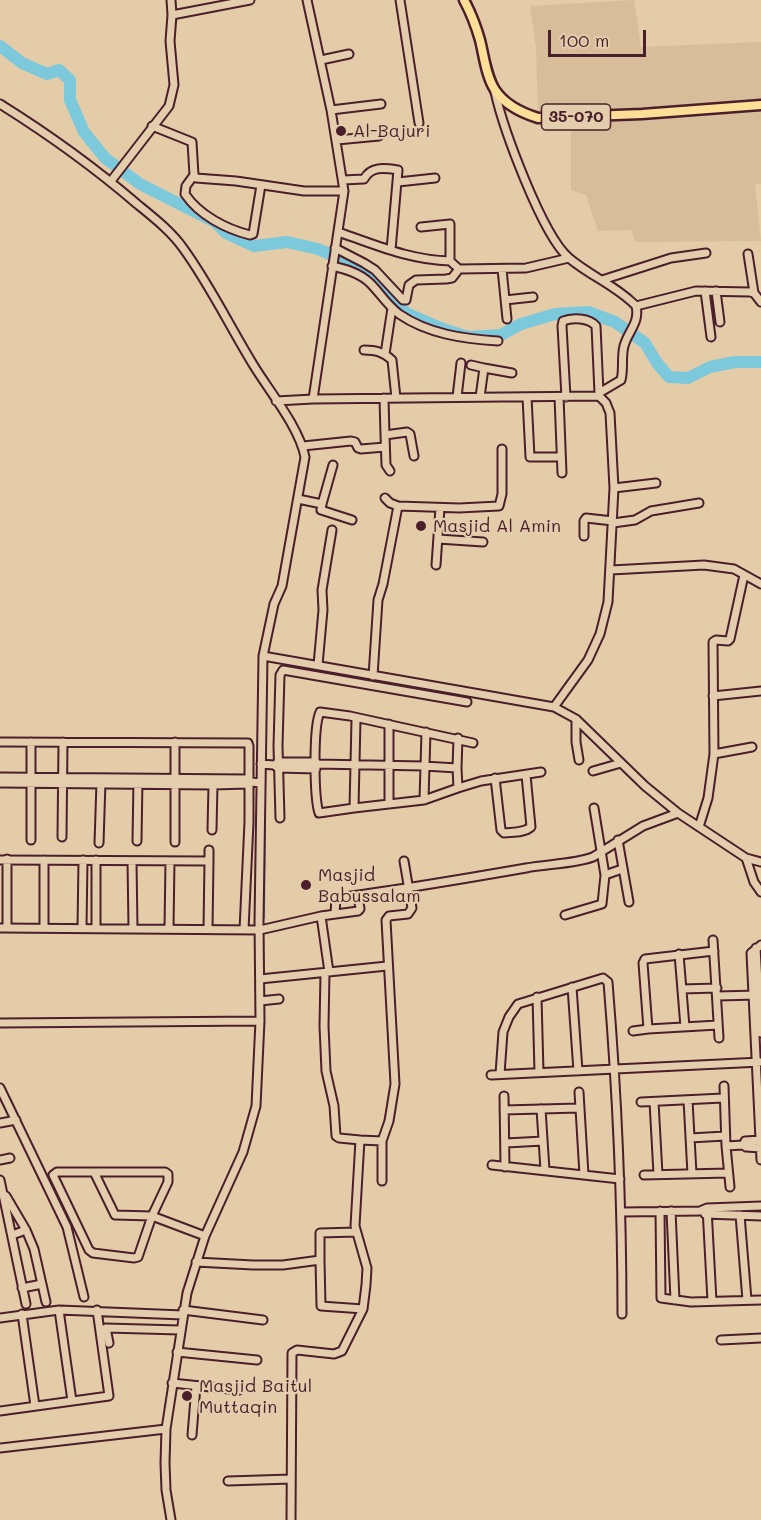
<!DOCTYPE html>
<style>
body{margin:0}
#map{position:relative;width:761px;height:1520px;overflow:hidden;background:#e4cca8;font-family:Mali,sans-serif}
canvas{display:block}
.scale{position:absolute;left:548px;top:30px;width:98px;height:27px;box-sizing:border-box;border:3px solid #4a1f2b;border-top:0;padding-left:8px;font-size:18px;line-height:21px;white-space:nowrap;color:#4a1f2b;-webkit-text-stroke:4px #e3cdac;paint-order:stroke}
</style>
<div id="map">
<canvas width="761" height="1520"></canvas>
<div class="scale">100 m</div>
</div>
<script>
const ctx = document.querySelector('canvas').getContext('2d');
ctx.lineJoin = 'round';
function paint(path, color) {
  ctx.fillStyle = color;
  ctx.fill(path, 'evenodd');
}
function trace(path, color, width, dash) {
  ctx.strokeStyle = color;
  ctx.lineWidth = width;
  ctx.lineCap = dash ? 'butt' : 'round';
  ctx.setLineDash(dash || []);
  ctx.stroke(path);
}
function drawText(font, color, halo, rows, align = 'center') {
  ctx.font = font + ' Mali,sans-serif';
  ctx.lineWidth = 4.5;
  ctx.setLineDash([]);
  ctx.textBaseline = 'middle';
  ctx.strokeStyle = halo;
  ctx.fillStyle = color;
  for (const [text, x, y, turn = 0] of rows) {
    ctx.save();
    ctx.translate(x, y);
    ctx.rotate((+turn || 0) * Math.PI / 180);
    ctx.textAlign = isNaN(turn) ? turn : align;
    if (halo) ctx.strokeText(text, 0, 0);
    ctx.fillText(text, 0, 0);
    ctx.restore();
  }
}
paint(new Path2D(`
 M634,0L641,47L761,42V184L755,185L761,241L635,242L631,230L598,231L586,195L571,190V117L538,118L536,47L530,6Z`), '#d8bd9b');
trace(new Path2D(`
 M264,918L265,813`), '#698595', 2);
trace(new Path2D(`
 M0,46L22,63L47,74L59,70L70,80V100L84,132L105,158L140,184L215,222L226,233L254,246L287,242L318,249L350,263L377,285L391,302L408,314L443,329L468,337L501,335L521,324L555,314L588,312L615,322L645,343L657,363L669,377L688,378L710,367L735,362H761`), '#7dc9dc', 12);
const minor = new Path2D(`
 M171,0L172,15
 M307,0L331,110L344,191L313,399
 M400,0L419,123
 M321,60L349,54
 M495,92C503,128 542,235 569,258C590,276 617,286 636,306C640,323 628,331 624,346C621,357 624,369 621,380L599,393V396
 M0,104C48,134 94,167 137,204C153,217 171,231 183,248C210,285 230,327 254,366C270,392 299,427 305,457L282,586L274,604L263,656L259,922L260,1021L256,1106L243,1152L205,1236L187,1293L166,1429L165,1463L166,1490L171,1520
 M331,110L381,104
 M152,126L192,142L194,175L186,186L185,194C199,215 226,229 250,235L253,234L261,185
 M337,140L379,136
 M194,175L196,178L236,181L304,191H344
 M343,180L364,179C371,166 384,168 398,170L391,250
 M111,181L169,106L174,85L170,41L172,15L250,0
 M398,182L435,178
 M421,227L450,224V261L459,269L526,268L569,258
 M338,232C377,245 409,260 450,261
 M335,248L364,263L375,270L403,300H406L409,285L416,280L446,279L452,278L459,269
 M748,254L754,293
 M332,266C346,269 360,273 370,283C380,293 387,305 399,314C428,334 464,339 498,341
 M502,269L507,319
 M602,280L671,258L706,253
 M705,291L711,337
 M716,291L720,322
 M505,300L533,297
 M636,306L696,291L750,292L754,293L761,302
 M364,350C376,350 383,352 392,360L396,398
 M385,354L392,308
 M471,365L484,368
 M457,397L461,363
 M480,397L484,368L512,373
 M527,397L530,457H561
 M559,397L562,473
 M566,397L562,326L563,321C573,317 589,318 596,326L599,393
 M384,398L385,435
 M276,401L313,399L599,396L606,403L610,413L614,488L608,602L600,634L588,660L554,707
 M303,446L351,441L355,442L358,448L361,449L385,447
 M390,471L386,465L385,435L407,432L410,434L414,456
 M614,488L656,483
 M385,498L390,503L398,506
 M298,499L322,504L321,510L352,520
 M322,504L333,465
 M613,523L635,520L651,511L699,503
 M584,536V521L586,518L613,521
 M438,539L483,542
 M436,565L440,508
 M611,570L704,565L734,569L761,584
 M263,656L554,707L576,719L645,786L678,813L746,858L761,862
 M318,665L323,610L322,590L332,530
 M373,676L378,600L383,584L398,506L459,508L499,506L502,494V449
 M713,696L761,691
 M356,719L354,808L319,813C314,797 313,727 320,712L350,716L473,743
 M576,719V742L579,760
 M0,742L248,743L249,746V822L244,930
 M714,754L752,747
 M261,764L274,765L278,768L316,769
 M276,764L278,762H316
 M316,764L424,766L457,768
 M593,771L621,763
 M0,777L248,779L251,782L261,783
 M495,778L501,830L504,833C513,832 524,833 531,827L526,775
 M0,783L213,785L248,784L251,782
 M458,788L481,781L541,772
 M424,800L426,732
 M389,804V724
 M354,808L424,800L458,788L457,768L458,738
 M594,808L605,875
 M280,818L278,746L280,675L283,670L467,702
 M699,827L708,798L714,754L713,642L716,640L728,641L730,639L744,575
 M212,830L213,785
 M62,837L63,742
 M31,840V742
 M618,840L629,902
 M137,841L138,780
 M175,842V742
 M99,843L101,782
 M746,858L754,882L761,892
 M0,860L209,861L208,929
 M44,860V928
 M96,860V928
 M132,861L133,928
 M209,861V850
 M335,914L336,898C400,890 463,879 526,868C547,864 574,864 593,857L643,826L678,813
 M565,915L602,904L605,875L622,869
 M321,916L329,972
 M0,928L260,930L321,916L358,911L360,909L358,895
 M7,928V859
 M82,928L83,860
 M169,929L170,861
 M713,940L719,1038
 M761,945L751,953L761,1160
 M756,948L761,1033
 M714,951L645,959L643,963L648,1029L718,1025
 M679,954L685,1027
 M325,973L324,1026L326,1071L334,1106L336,1136L339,1138L360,1140
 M260,979L387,966
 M572,987L578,1071
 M682,989L717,988
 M718,996L757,995
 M537,997L539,1072
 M260,1001L279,999
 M0,1023L260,1021
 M633,1031L648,1029
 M500,1074L503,1032L509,1017L518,1004L603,978L608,982C617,1092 622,1203 622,1314
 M491,1075L761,1062
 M724,1086L726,1146L730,1187
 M0,1088L67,1227L84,1297
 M579,1092L584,1175
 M504,1096L505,1167
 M688,1100L692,1174
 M641,1102L723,1098
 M654,1102L658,1174
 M541,1109L545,1170
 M504,1110L579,1108
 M0,1123L16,1120
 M690,1138L725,1136
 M506,1143L543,1141
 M743,1145L746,1147L761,1148
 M726,1146L743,1145L745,1141L761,1140
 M0,1160L10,1158
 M492,1165L620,1179
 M57,1172H165L168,1174V1182L152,1216L138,1257L134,1258L93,1253L89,1250L53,1175Z
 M95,1174L115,1215L152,1216L205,1236
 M644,1175L728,1173
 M0,1180L26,1304
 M382,1181V1141
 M6,1196L26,1230L12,1235
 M707,1208L712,1301
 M660,1211L661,1298L691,1302L761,1300
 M671,1211L675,1300
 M622,1212L700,1211L707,1208L761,1206
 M705,1214L761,1216
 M740,1215L747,1300
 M26,1230L34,1249L46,1302
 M320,1260V1233L356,1232
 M196,1262L253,1265H283L320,1260L321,1306L363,1309
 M22,1288L42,1284
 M59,1310L72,1401
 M183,1310L263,1320
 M22,1314L35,1406
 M0,1318L59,1310L183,1315
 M721,1340L761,1338
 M109,1343L106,1328L180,1330
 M177,1352L257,1360
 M172,1383L239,1390
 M0,1411L109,1396L97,1310
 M192,1435L196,1386
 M0,1448L166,1429
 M228,1481L291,1479
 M291,1520L292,1353L297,1350L334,1354L342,1351L363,1309L366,1285L367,1268L355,1226L360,1140L382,1141L389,1121L395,1084L386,920L389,916L408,914L412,908L404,861`);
const major = new Path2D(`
 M464,0C471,13 476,26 480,40C484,56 486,76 495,90C505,105 522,113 538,118L642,114L761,105`);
trace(minor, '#4a1f2b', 11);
trace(major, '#4a1f2b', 13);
trace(minor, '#e3cdac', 7);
trace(major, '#fcde96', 8);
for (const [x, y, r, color] of [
 [341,131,6,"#4a1f2b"],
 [421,526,6,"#4a1f2b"],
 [306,885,6,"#4a1f2b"],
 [187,1396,6,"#4a1f2b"]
]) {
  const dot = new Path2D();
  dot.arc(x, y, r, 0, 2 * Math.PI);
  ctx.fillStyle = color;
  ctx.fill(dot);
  trace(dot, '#e3cdac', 2);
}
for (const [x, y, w] of [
 [576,117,69]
]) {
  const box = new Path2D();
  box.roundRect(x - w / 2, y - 13, w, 26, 4.5);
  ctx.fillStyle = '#e3cdac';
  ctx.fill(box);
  trace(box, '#4a1f2b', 1.5);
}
drawText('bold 16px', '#4a1f2b', null, [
 ["35-070",576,117]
]);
drawText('18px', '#4a1f2b', '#e3cdac', [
 ["Al-Bajuri",353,131],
 ["Masjid Al Amin",433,526],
 ["Masjid",318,875],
 ["Babussalam",318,896],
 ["Masjid Baitul",199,1386],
 ["Muttaqin",199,1407]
], 'left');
</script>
